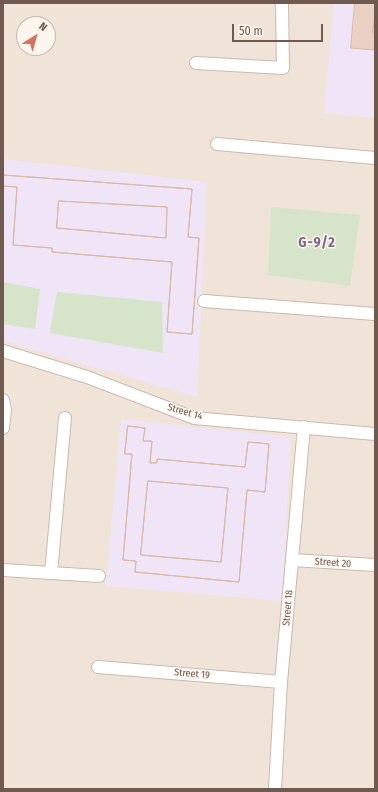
<!DOCTYPE html>
<style>
body{margin:0}
#map{position:relative;width:378px;height:792px;overflow:hidden;background:#faf2e9;font-family:"Fira Sans Condensed",sans-serif}
canvas{display:block}
.frame{position:absolute;inset:0;border:4px solid #705a50;pointer-events:none}
.north{position:absolute;left:16px;top:16px;width:40px;height:40px;box-sizing:border-box;background:#fdf6ee;border:1px solid #c5b8af;border-radius:50%;rotate:37deg;font-size:11px;font-weight:700;line-height:16px;text-align:center;color:#705a50}
.north::after{content:'';display:block;margin:auto;width:14px;height:18px;background:#d3725e;clip-path:polygon(50% 0,100% 100%,50% 72%,0 100%)}
.scale{position:absolute;left:232px;top:24px;width:91px;height:18px;box-sizing:border-box;border:2px solid #705a50;border-top:0;padding-left:5px;font-size:12px;line-height:14px;white-space:nowrap;color:#705a50;-webkit-text-stroke:3px #fdf6ee;paint-order:stroke}
</style>
<div id="map">
<canvas width="378" height="792"></canvas>
<div class="frame"></div>
<div class="north">N</div>
<div class="scale">50 m</div>
</div>
<script>
const ctx = document.querySelector('canvas').getContext('2d');
ctx.lineJoin = 'round';
function paint(path, color) {
  ctx.fillStyle = color;
  ctx.fill(path, 'evenodd');
}
function trace(path, color, width, dash) {
  ctx.strokeStyle = color;
  ctx.lineWidth = width;
  ctx.lineCap = dash ? 'butt' : 'round';
  ctx.setLineDash(dash || []);
  ctx.stroke(path);
}
function drawText(font, color, halo, rows, align = 'center') {
  ctx.font = font + ' "Fira Sans Condensed",sans-serif';
  ctx.lineWidth = 3;
  ctx.setLineDash([]);
  ctx.textBaseline = 'middle';
  ctx.strokeStyle = halo;
  ctx.fillStyle = color;
  for (const [text, x, y, turn = 0] of rows) {
    ctx.save();
    ctx.translate(x, y);
    ctx.rotate((+turn || 0) * Math.PI / 180);
    ctx.textAlign = isNaN(turn) ? turn : align;
    if (halo) ctx.strokeText(text, 0, 0);
    ctx.fillText(text, 0, 0);
    ctx.restore();
  }
}
paint(new Path2D(`
 M3,3H375V789H3ZM24,24H48V48H24Z`), '#f0e4d8');
paint(new Path2D(`
 M334,3H375V118L324,113Z
 M3,159L207,182L197,397L3,341Z
 M121,419L291,437L282,601L106,586Z`), '#efe5f6');
paint(new Path2D(`
 M271,207L360,215L350,286L268,275Z
 M3,282L40,289L35,329L3,324Z
 M57,292L162,302L163,353L50,333Z`), '#d6e5c9');
const building = new Path2D(`
 M355,3H375V50L351,48Z
 M375,17V32H373Z
 M3,175L192,189L188,237L199,238L192,334L167,332L172,262L52,252V248L13,245L17,187L3,186ZM59,201L167,207L166,238L57,228Z
 M3,175L192,189L188,237L199,238L192,334L167,332L172,262L52,252V248L13,245L17,187L3,186Z
 M59,201L167,207L166,238L57,228Z
 M128,426L145,428L143,441H152L150,463H157V459L245,467L248,442L269,444L265,492L247,490L239,582L135,572L136,561L123,560L132,454H125ZM148,481L228,488L221,562L141,555Z
 M128,426L145,428L143,441H152L150,463H157V459L245,467L248,442L269,444L265,492L247,490L239,582L135,572L136,561L123,560L132,454H125Z
 M148,481L228,488L221,562L141,555Z`);
paint(building, '#ebd1c4');
trace(building, '#dcb8a6', 1);
const street = new Path2D(`
 M196,63L283,68L282,3
 M217,144L375,158
 M204,301L375,314
 M3,351L87,377L194,418L375,434
 M3,400L5,410L3,428
 M292,560L375,565
 M3,570L99,576
 M51,573L65,418
 M98,667L281,682
 M275,789L281,682L304,427`);
trace(street, '#cabab0', 14);
trace(street, '#fff', 12);
drawText('10px', '#705a50', '#fdf6ee', [
 ["Street 14",185,412,16],
 ["Street 20",333,563,4],
 ["Street 18",288,608,-85],
 ["Street 19",192,674,5]
]);
ctx.letterSpacing = '1px';
drawText('bold 14px', '#7e678c', '#fdf6ee', [
 ["G-9/2",317,243]
]);
ctx.letterSpacing = '0px';
</script>
